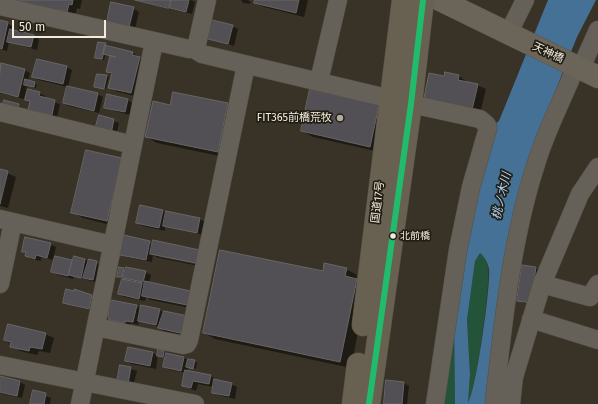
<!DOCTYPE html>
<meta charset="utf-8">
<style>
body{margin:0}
#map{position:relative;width:598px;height:404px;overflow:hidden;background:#393327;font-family:"Fira Sans",sans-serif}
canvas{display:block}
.scale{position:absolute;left:12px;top:20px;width:94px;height:18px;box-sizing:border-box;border:2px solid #f2ecde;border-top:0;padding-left:5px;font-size:12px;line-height:14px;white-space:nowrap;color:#f2ecde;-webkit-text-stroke:3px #221e14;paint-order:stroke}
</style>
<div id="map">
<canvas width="598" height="404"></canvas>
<div class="scale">50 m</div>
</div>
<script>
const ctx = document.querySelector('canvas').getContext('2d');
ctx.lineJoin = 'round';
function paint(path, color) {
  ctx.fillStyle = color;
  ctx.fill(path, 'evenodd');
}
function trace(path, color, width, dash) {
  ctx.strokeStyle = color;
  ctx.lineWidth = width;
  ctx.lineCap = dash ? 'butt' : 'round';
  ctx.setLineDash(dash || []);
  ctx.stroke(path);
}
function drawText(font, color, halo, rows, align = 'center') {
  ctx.font = font + ' "Fira Sans","Noto Sans JP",sans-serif';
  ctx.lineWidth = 3.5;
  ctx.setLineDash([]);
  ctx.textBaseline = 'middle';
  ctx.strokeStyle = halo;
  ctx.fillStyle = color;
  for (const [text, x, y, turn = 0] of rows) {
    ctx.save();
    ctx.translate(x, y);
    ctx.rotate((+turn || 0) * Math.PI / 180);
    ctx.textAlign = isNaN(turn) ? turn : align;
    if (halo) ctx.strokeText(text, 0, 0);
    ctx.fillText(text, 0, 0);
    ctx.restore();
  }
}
paint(new Path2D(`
 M480,252C484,256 487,262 488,268C491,283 475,395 468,404L470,374L467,320L475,261Z
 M454,322L455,404H443Z`), '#235338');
paint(new Path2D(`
 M548,0H596L577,37L560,79L533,157L489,404H455L454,322L466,252L480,185L497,125L496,123L499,121ZM480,253C484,256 488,263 489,269C491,285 476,391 468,403L470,374L467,320L475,261Z`), '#467196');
paint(new Path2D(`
 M0,0H82L80,9L77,8L75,16Z
 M133,0H191L195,2L192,14Z
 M241,0H248L251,2L250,4L243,3Z
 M256,0H308L304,17L264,7L255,3Z
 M133,8L139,12L135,29L113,24Z
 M0,21L13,26L12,31L34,36L39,39L37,50L9,42L7,51L0,49Z
 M232,26L238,29L234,46L209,38Z
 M105,44L133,53L148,63L139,97L118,92L110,88L113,75L107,72L111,57L106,54L104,60L98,58Z
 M2,65L24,70L30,73L28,81L37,84L36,88L27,86L24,99L0,93V73Z
 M66,67L72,70L68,87L97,94L103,97L99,113L69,106L64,103L67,87L39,80L34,77Z
 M445,73L459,76L467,82L477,85L486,89L479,118L444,77Z
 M107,76L109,77L106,89L97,87Z
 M311,90L379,106L390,112L380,152L313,137L302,131Z
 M39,93L45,96L44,99L60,104L57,118L34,112L30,102L26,100Z
 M174,93L230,105L229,158L157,143L146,137L171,106Z
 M127,100L133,103L130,115L111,110L105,107Z
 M99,116L119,123L116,136Z
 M121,159L118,227L83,218L72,212Z
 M0,170L16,177L8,208L0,206Z
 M162,211L200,219L205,222L203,235L165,226V231L143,226L137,223Z
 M124,236L153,244L154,241L203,252L211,256L209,268L159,258L153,255L152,262L126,257L121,254ZM159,255L206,264L205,266L159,257Z
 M50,244L56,247L53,260L41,257V261L31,259L26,256L27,253L23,251Z
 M85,260L102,265L98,283L74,276L73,279L58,275L53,272L71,261Z
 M523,266L536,268L541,271L536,305L524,303L518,300Z
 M124,269L145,272L151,275L149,283L200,310L151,300L146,297L145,301L124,297L119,294L133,282L124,277L118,276ZM139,282L145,283V286Z
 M346,269L357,275L356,280L367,286L351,368L215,339L204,333L324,272Z
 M89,295L97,299L94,311L70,305L64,302Z
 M136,306L142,309L160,310L189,336L164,331L159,327L139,321L138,325L131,323L130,326L116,323L110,320Z
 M45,334L54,338L50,353L39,351L37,355L20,351L5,340Z
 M159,351L197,362L196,369L188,367L187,371L211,376L216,380L231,384L237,387L235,399L218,395L213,392L214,387L198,384L196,391L183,386L186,373L170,370L164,367L166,358L158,355L156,369L131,364L126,360L153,353L158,356Z
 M121,366L137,371L133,387L124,385Z
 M0,377L20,382L25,385L22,398L0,393Z
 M404,383L409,386L407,404H385Z
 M34,392L51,398L50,404H32Z`), '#0007');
const building = new Path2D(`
 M11,0H73L72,5L69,4L67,12L60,10V13Z
 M135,0H171L169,8Z
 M172,0H189L186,12L170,8Z
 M255,0H299L296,13L254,3Z
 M111,2L134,7L129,27L107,22Z
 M0,20L8,22L2,49L0,48Z
 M212,20L233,25L228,44L208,39Z
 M10,29L34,35L31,47L7,42Z
 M98,42L106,43L102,59L95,58Z
 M105,45L133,52L132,55L140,57L131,93L108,88L112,73L106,72L110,56L116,57L103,54Z
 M37,59L67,66L63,84L32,77Z
 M1,63L25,69L18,97L0,92Z
 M445,72L459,75L458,80L478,84L471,114L423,103L429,73L444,76Z
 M97,74L107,75L104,89L94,87Z
 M25,79L35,82L34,87L24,85Z
 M67,86L98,93L94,111L63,103Z
 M28,89L40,92L39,96L55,100L52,115L28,110L30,101L25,100Z
 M310,89L379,105L370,147L301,131Z
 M173,92L228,103L218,152L145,137L153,101L170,105Z
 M107,94L128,99L125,112L104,108Z
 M4,100L19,104L16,113L2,109Z
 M99,115L114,119L111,134L95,130Z
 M86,150L122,158L107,221L71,213Z
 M0,169L8,171L0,204Z
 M140,205L163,210L159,228L136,223Z
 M166,211L200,218L197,233L163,226Z
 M124,235L150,241L146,260L120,255Z
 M25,237L51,243L47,258L36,255L35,259L25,256L26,252H22Z
 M153,240L204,251L201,264L150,254Z
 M220,250L323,271L324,263L347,268L345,276L357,279L340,362L203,333Z
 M55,256L72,260L68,276L51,272Z
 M74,256L85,259L81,278L69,275Z
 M89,259L97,261L93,280L83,278Z
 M522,265L536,267L531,303L517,301Z
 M119,267L124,268L122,277H117Z
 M126,267L146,271L143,282L123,278Z
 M122,279L142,283L139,299L118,294Z
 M145,281L195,292L192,306L142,296Z
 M66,289L74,291V289L92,295L89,309L63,303Z
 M111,300L137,305L133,322L125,321V323L109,320V318L108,317Z
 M141,305L160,309L156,325L138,321Z
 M164,311L188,316L184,334L158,328Z
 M8,324L46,333L42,349L30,347L29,351L10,347L11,342L4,340Z
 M128,347L153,352L150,366L125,361Z
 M158,349L164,351L163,357L157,356Z
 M166,353L184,357L181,371L163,367Z
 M188,359L195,360L193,369L186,367Z
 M120,365L131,367L128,384L117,382Z
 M185,370L211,375L209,384L193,381L191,388L182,386Z
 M0,376L20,381L17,396L0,392Z
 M214,379L232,383L229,396L212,393Z
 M386,380L404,382L402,404H384Z
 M33,390L46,393L44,404H30Z`);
paint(building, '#525054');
trace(building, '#686565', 1);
const minor = new Path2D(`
 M0,6L189,49H194L197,44L207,0
 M508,34L525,0
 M194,49L202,54L391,99
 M581,68L598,30
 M319,81L338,0
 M411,104L480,119L487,125L488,128L471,187L458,250L435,404
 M0,112L133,145
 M0,219L112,245
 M0,284L13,222
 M542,284L590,297L598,284
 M531,319L598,340
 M96,327L183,345L187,344L189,340L246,65
 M0,365L195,404
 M80,404L154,42
 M494,404C503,324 511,241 536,164C546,130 563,99 576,66
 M511,404L514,377L542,284L580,194L598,167`);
const major = new Path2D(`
 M440,0L598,77`);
const highway = new Path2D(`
 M363,325L403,0
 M353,404L358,364
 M369,404L411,104L423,0`);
trace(minor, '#555146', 19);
trace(major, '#555146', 23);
trace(highway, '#555146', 23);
trace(minor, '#656058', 18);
trace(major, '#6b6559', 22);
trace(highway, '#686051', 22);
trace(new Path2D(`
 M369,404L411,104L423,0`), '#20bc6c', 6);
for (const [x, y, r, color] of [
 [340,118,4,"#b1ab9e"],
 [393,236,3.5,"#f2ecde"]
]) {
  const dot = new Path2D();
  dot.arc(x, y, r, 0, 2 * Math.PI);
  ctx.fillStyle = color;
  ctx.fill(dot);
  trace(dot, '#221e14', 1.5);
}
drawText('10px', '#f2ecde', '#221e14', [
 ["北前橋",400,236]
], 'left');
drawText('11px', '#f2ecde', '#221e14', [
 ["天神橋",548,53,25],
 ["国道17号",378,202,-83]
]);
drawText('11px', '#f2ecde', '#221e14', [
 ["FIT365前橋荒牧",332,118]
], 'right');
drawText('italic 12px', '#aad2f9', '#221e14', [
 ["桃ノ木川",502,196,-77]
]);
</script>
